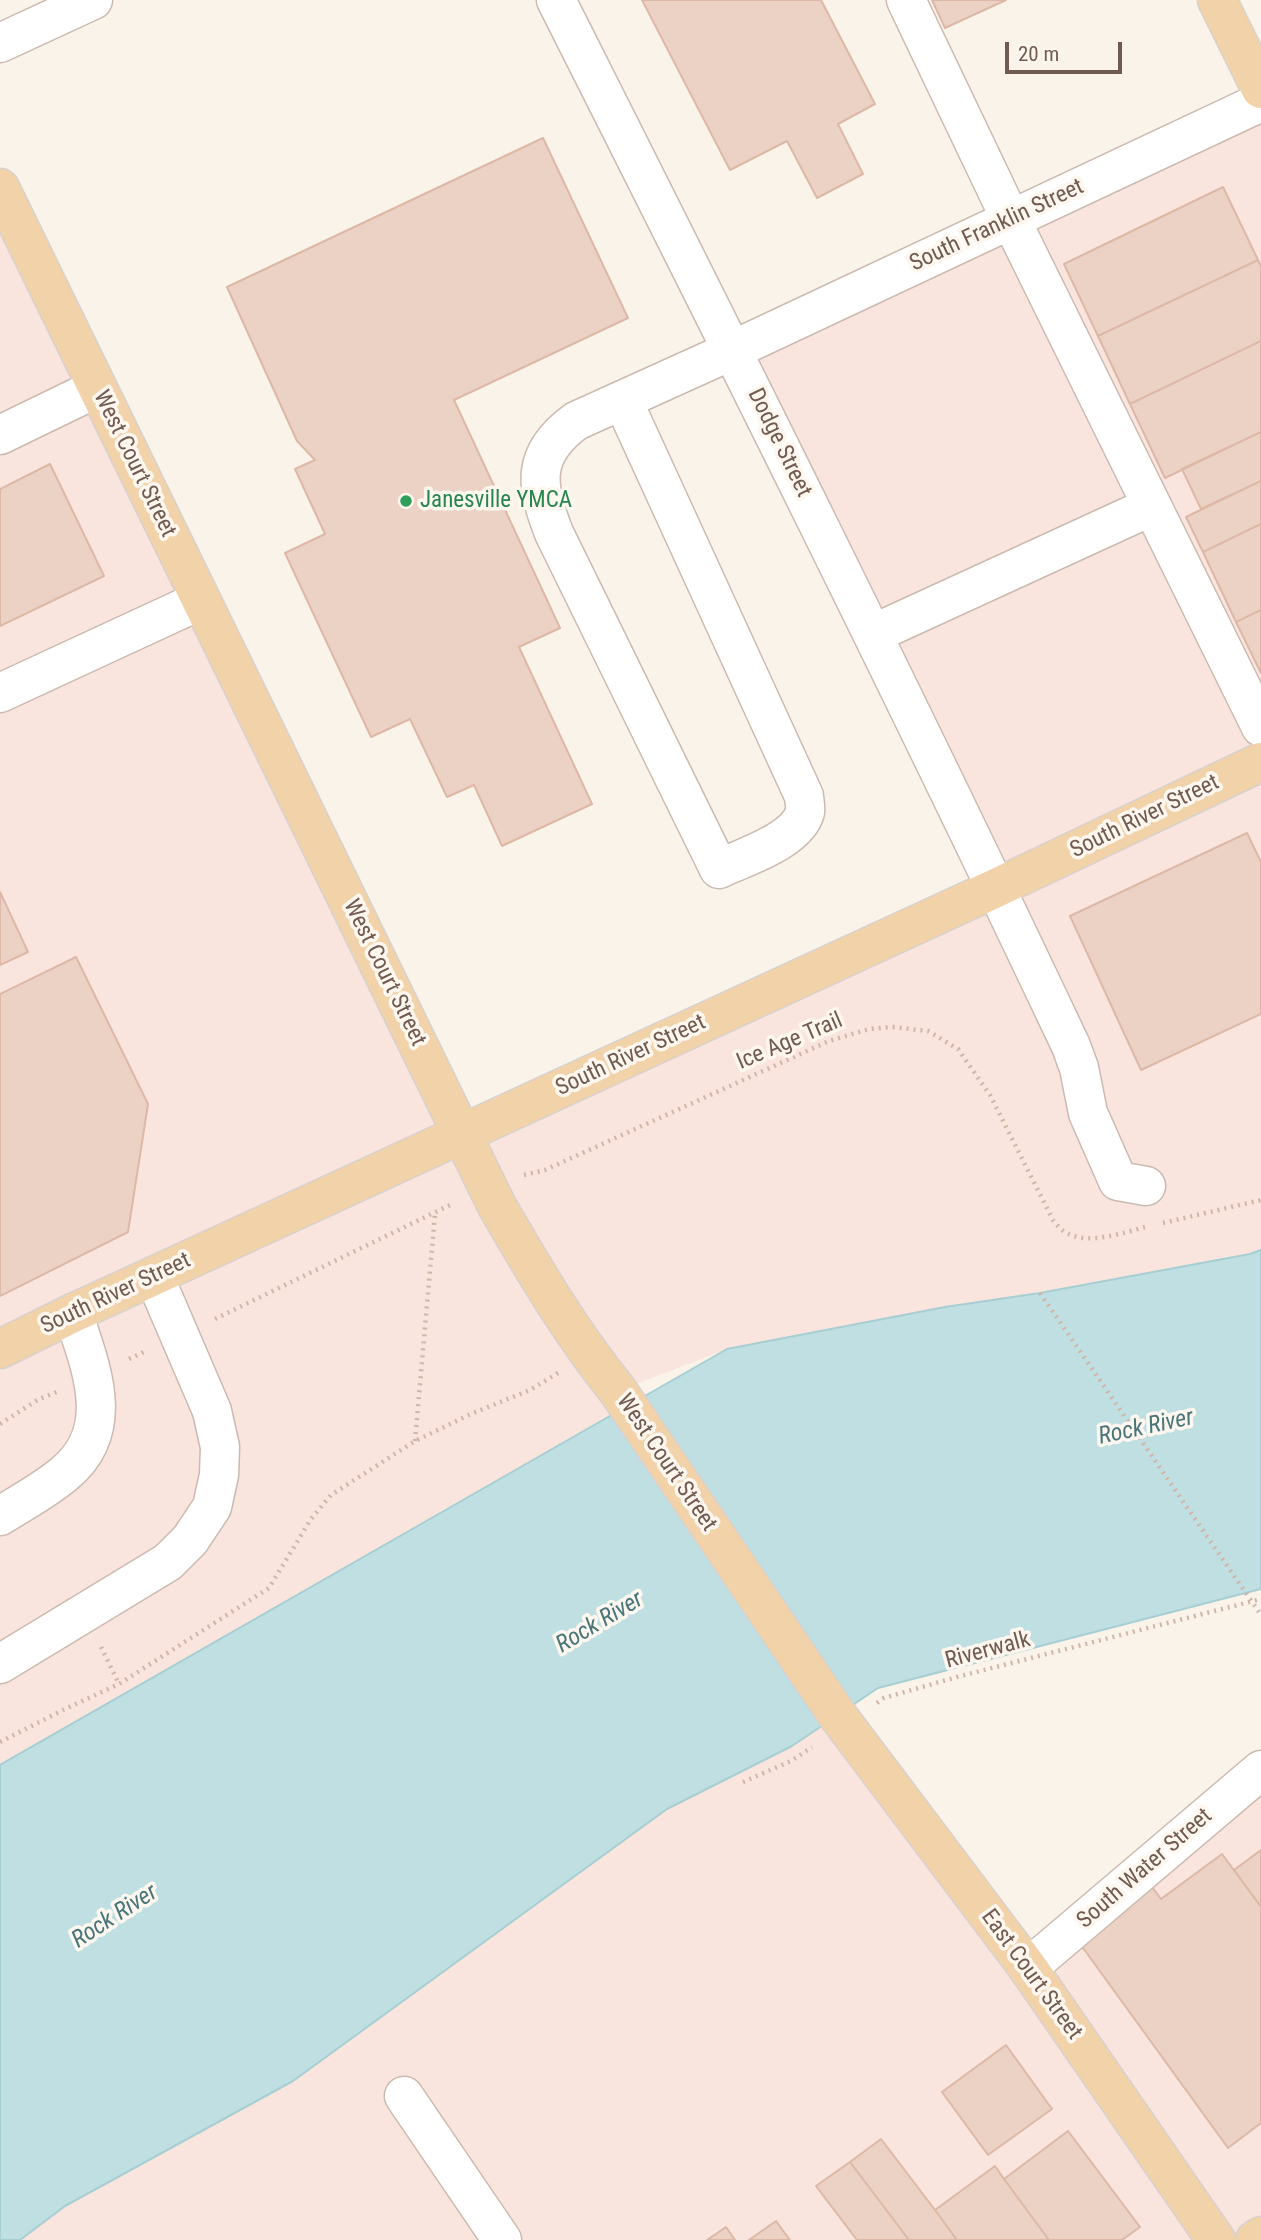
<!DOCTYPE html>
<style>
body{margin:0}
#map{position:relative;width:1261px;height:2240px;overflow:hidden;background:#faf3e9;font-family:"Roboto Condensed",sans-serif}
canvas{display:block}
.scale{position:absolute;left:1005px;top:42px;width:117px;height:32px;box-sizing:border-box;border:4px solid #725a50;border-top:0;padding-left:9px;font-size:21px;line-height:24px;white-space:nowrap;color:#725a50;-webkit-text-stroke:5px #fdf7ef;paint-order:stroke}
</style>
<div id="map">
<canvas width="1261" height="2240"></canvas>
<div class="scale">20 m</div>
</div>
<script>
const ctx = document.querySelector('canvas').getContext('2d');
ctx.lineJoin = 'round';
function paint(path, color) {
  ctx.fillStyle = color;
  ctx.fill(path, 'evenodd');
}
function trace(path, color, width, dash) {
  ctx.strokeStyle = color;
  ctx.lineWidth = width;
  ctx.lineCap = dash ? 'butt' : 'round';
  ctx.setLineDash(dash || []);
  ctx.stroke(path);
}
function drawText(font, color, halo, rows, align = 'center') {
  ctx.font = font + ' "Roboto Condensed",sans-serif';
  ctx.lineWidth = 7;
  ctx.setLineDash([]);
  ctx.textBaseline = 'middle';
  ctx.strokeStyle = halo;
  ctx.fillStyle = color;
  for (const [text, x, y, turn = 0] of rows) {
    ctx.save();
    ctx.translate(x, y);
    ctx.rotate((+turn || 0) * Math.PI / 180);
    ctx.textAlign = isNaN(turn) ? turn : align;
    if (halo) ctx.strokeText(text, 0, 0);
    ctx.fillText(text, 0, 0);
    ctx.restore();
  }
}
paint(new Path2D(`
 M1261,102V1250L1250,1254L1040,1293L945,1307L727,1349L618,1391L612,1415L0,1765V189L463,1133L996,888L733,350Z
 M838,1716L1028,1968L1261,1770V2240H20L65,2206L293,2081L667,1809L792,1746Z`), '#f9e5de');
const water = new Path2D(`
 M1261,1250V1589L878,1688L792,1746L667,1809L293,2081L65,2206L20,2240H0V1765L727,1349L945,1307L1040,1293L1250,1254Z`);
paint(water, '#c0dfe2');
trace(water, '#a7ced2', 2);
const building = new Path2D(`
 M642,0H821L875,104L838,124L863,174L817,198L787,141L730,170Z
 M932,0H1006L945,28Z
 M543,138L628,318L454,400L560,628L519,647L592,804L502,846L474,785L447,797L410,719L371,737L285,553L325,534L295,469L315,460L297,441L227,287Z
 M1223,187L1258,260L1098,336L1064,264Z
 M1258,260L1261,266V341L1130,404L1098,336Z
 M1261,341V432L1165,478L1130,404Z
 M1261,432V481L1201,509L1182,469Z
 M50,464L104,576L0,626V489Z
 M1261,481V524L1203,552L1186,517Z
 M1261,524V610L1236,622L1203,552Z
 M1261,610V673L1236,622Z
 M1247,833L1261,862V1014L1141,1070L1070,916Z
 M0,892L28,952L0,965Z
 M76,957L148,1104L128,1232L0,1296V994Z
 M1261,1850V1907L1234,1870Z
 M1222,1854L1261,1907V2123L1228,2148L1078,1941L1152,1887L1161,1899Z
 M1006,2045L1052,2109L988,2155L942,2092Z
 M1068,2131L1140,2227L1122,2240H1049L1004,2179Z
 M881,2139L935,2210L957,2240H909L850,2162Z
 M850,2162L909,2240H857L816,2186Z
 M995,2166L1004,2179L1049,2240H957L935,2210Z
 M776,2221L790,2240H749Z
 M726,2227L735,2240H707Z`);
paint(building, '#ecd2c4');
trace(building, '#ddb8a6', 2);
const minor = new Path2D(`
 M556,0C731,347 905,695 1071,1046L1079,1068L1088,1113L1118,1181L1146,1186
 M906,0L1011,220L1261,727
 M0,43L93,0
 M623,401L804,796C804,800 806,807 805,812C797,841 744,857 719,869L554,533C535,485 531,454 576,421L733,350L1261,102
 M0,435L97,388
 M873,634L1152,506
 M0,693L201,600
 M0,1516C21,1503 45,1490 64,1474C118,1430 91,1368 73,1313
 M0,1664L168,1562L190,1540L212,1507L219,1475L220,1447L212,1411L154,1276
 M1028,1968L1261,1770
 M404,2096L502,2240`);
const major = new Path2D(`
 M1217,0L1261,89
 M0,188L497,1206C534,1270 571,1333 618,1391L838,1716L1028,1968L1216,2240
 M0,1349L73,1313L996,888L1261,762
 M1255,2240L1261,2236`);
trace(minor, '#cbbab0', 41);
trace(major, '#d8d1ce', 41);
trace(new Path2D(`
 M524,1175L545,1170L829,1041L869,1029L892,1027L928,1031L958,1049L990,1095L1053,1220C1056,1224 1060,1229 1065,1232C1087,1246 1122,1233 1145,1227
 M1163,1223L1261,1200
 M215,1319L452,1204
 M129,1359L146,1351
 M0,1424L39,1399L57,1392
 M415,1441L435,1214
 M101,1647L119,1684
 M877,1703L884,1698L957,1677L1261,1599
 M0,1742L63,1710L119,1684L269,1588L311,1519L331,1495L415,1441L471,1414L530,1390L558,1373
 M743,1782L791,1761L812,1747`), '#d1b5a7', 4.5, [2, 5]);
trace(minor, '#fff', 38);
trace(major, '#f1d2a9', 38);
trace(new Path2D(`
 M1040,1293L1261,1615`), '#d1b5a7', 4.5, [2, 5]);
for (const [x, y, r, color] of [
 [406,501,7,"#2e9e5b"]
]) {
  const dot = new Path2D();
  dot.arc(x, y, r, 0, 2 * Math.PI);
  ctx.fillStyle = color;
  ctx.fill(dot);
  trace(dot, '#fdf7ef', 2.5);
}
drawText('23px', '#725a50', '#fdf7ef', [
 ["South Franklin Street",997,226,-25],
 ["Dodge Street",779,443,64],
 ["West Court Street",134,464,64],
 ["South River Street",1145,817,-26],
 ["West Court Street",384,973,64],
 ["Ice Age Trail",790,1042,-23],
 ["South River Street",631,1056,-25],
 ["South River Street",116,1294,-25],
 ["West Court Street",666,1463,56],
 ["Riverwalk",988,1651,-15],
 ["South Water Street",1145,1869,-41],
 ["East Court Street",1031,1975,54]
]);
drawText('23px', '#27864d', '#fdf7ef', [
 ["Janesville YMCA",420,501]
], 'left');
drawText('italic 24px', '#48767b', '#fdf7ef', [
 ["Rock River",1146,1428,-12],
 ["Rock River",600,1623,-31],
 ["Rock River",115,1917,-33]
]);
</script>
